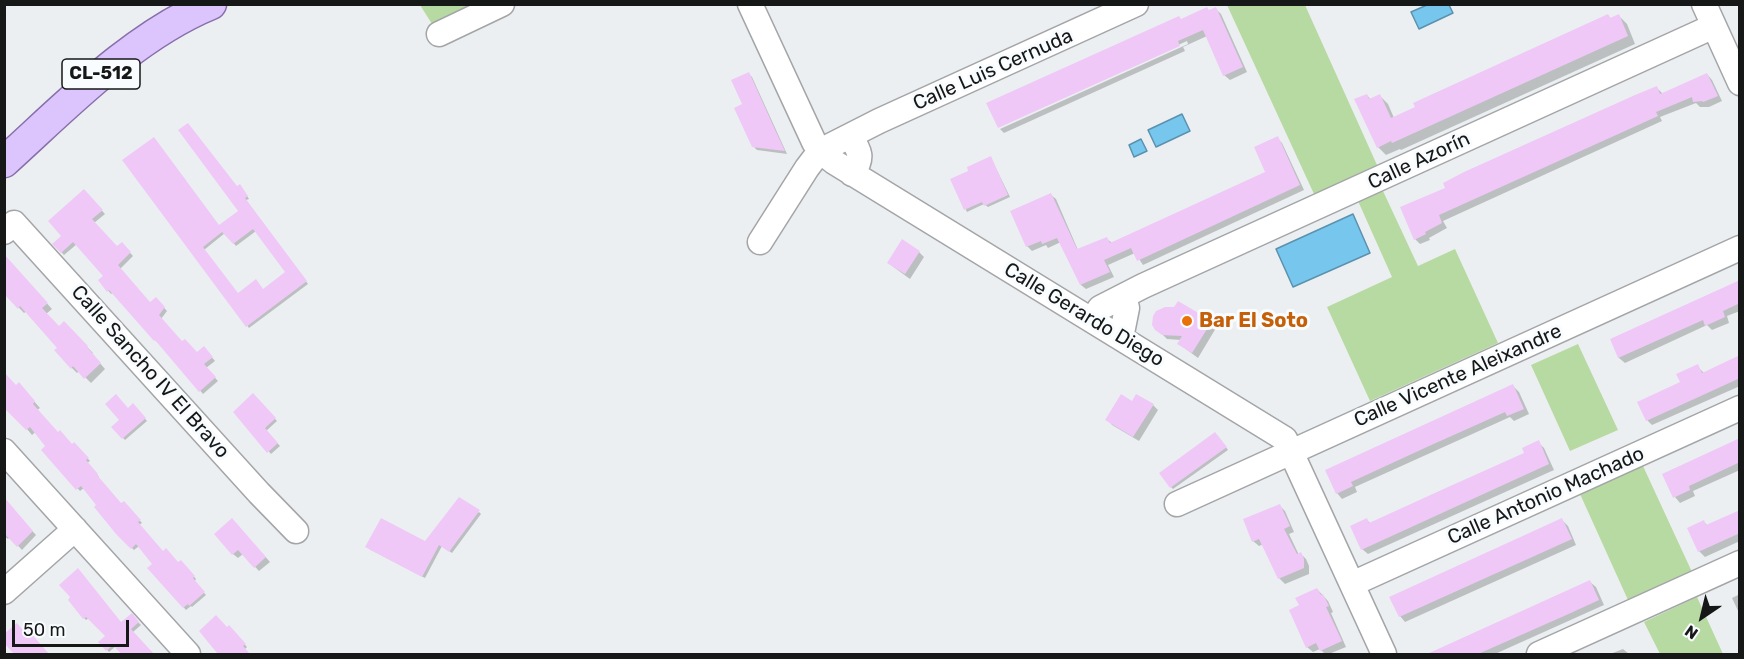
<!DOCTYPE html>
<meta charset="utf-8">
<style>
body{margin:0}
#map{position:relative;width:1744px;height:659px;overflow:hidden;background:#eceff1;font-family:Rubik,sans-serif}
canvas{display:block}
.frame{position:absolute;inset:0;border:6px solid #161717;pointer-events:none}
.north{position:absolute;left:1672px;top:587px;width:60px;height:60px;-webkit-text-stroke:4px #f9fcfe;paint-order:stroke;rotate:215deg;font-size:16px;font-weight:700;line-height:24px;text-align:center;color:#161717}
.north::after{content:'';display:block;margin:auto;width:21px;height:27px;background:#161717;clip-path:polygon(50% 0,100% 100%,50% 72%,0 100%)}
.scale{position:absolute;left:12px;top:620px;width:117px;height:27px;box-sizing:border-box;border:3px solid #161717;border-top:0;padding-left:8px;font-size:18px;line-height:21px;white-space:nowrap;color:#161717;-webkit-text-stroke:4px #f9fcfe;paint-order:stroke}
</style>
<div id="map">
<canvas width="1744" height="659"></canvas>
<div class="frame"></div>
<div class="north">N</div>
<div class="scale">50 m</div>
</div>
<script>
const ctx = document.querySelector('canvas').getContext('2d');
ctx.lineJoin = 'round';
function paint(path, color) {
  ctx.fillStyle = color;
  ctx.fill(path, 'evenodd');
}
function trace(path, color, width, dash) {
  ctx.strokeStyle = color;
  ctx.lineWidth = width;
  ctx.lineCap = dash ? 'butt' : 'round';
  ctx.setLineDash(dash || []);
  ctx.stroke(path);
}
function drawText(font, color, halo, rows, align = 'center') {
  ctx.font = font + ' Rubik,sans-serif';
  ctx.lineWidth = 6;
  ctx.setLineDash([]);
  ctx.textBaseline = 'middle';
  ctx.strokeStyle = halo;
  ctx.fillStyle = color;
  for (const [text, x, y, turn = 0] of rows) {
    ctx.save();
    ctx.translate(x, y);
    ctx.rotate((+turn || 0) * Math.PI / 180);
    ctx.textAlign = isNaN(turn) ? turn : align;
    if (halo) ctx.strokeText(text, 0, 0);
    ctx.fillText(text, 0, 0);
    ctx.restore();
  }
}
paint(new Path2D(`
 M420,5H475L432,24Z
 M1227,5H1305L1377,165L1314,194Z
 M1383,191L1418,266L1455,249L1498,343L1370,401L1327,307L1392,277L1358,201Z
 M1578,344L1618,430L1570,451L1531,365Z
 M1643,466L1692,572L1628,600L1580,494Z
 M1697,597L1723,654H1660L1644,622Z`), '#b7daa2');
const water = new Path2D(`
 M1449,5L1453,13L1419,29L1411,12L1427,5Z
 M1182,114L1190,131L1156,147L1148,130Z
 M1141,139L1147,151L1134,157L1129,145Z
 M1353,214L1370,253L1293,287L1276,249Z`);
paint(water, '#77c6ee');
trace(water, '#5a92ae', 1.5);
paint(new Path2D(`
 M1216,9L1221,14L1247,72L1230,80L1224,75L1207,36L1183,47L1185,51L1004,133L1000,129L1188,44L1187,41L999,126L1182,20Z
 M1608,15L1611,19L1619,16L1627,24L1635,44L1401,150L1400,149L1386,155L1378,147L1367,95L1371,100L1380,96L1388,104L1394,118Z
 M749,74L752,77L787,154L757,150L753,146Z
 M1707,74L1712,80L1722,101L1709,107H1700L1696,103L1660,117L1662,121L1443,221L1447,228L1429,238L1430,240L1420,244L1415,239L1447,189L1657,88L1663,94Z
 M1277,138L1282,143L1304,190L1143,265L1135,253L1108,265L1114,277L1086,289L1081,285L1061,242L1048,248L1046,245L1032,251L1027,246L1051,195L1056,199L1078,250L1107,239L1112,243L1267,172Z
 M991,158L1010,197L988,207L984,204L967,212L952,180L970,172Z
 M124,161L219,227L241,211L237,188H242L249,199L246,200L308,284L249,328ZM256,231L288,272L264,291L238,294L204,250L225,233L236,246Z
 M84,191L105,214L94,223L117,248L122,244L133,256L120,269L150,304L156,299L167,311L161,319L182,343L197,354L204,348L215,361L206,368L218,381L203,394L159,342L158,343L155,340L113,293L111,294L100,281L105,276L77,244L64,255L54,244L63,236Z
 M919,252L924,257L910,279L888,263Z
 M16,269L52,309L46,314L59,328L64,323L93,353L92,354L105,369L91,383L79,371L77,373L72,368L59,348L27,311L24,313L4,292Z
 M1740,281V311L1727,316L1729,323L1712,330L1707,325L1625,363L1619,358L1612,340Z
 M1211,322L1216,328L1198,358L1179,344L1181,340L1167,339L1155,327Z
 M1740,357V386L1652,425L1647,420L1697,366L1704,373Z
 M1513,386L1519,392L1529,414L1514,421L1510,417L1355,487L1357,492L1342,499L1337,493L1327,471Z
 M17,387L24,390L40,408L37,410L48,422L32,435L27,429Z
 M253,395L277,421L266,431L280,446L271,454L235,412Z
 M1132,403L1153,405L1158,410L1139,441L1112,425L1107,419Z
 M133,405L147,421L125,440L113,427Z
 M1218,436L1228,450L1173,489L1171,487Z
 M1740,440V470L1693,491L1695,496L1680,503L1675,497L1664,475Z
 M1538,442L1544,448L1554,470L1368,554L1362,549L1367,520L1371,524L1526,454Z
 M74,444L90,461L87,463L99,477L98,478L121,505H126L142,523L139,525L163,553L178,564H183L196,579L194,582L206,595L192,607L191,606L186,610L149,568L154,564L139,546L134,550L117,533L84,488L80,491L43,450L72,446Z
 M4,500L36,535L22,550L10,537L8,539L4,536Z
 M1280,506L1285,511L1294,532L1289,534L1299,555L1301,554L1306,559L1309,566V574L1285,584L1279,578L1264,544L1259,546L1253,541Z
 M479,512L481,514L452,553L442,546L425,578L369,549L425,543Z
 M1740,512V541L1705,557L1699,551L1704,522L1708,526Z
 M1562,520L1568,526L1576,545L1405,622L1400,616Z
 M237,525L270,562L259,571L243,554L238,558L233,554Z
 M1590,582L1596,587L1604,605L1495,654H1431Z
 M1317,589L1328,601L1333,612L1331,613L1346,647L1329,654H1325L1320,649L1313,652L1307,647L1301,606Z
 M1740,594V615L1732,598Z
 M76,609L121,624L131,615L141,625L133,632L153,654H123L116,646L109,652L100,642L107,636L89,618L86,620Z
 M229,627L247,647L245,649L249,654H222L201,631L227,629Z
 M1623,649L1629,654H1610Z`), '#0003');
paint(new Path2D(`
 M1207,7L1209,10L1216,7L1243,67L1223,76L1203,30L1178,41L1180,46L998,128L986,103L1179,16L1181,19Z
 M1608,14L1610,18L1619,14L1628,36L1392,143L1391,141L1377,148L1354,99L1367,94L1369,99L1380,94L1391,118L1415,107L1413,103Z
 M749,72L776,132L785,151L752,147L734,108L742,104L731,80Z
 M1707,73L1718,96L1703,102L1702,101L1693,102L1692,97L1656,112L1658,116L1439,215L1442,223L1425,232L1426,234L1414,240L1400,207L1445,188L1443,183L1464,172L1635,95L1657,86L1660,94Z
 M188,123L237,186L240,184L248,196L245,198L307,281L246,327L122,160L154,137L219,225L238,211L178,130ZM253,229L285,272L263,289L256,279L238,293L203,247L222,232L233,244Z
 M1278,136L1300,185L1137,261L1131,248L1104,260L1110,272L1080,285L1057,238L1042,244L1041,241L1026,247L1010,211L1051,193L1077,249L1107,237L1110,243L1265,172L1254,147Z
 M991,156L1008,195L984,206L982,202L964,210L950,179L968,171L967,167Z
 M84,189L103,210L92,219L117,246L122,242L131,252L118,265L150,302L156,297L165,307L159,315L182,341L185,339L197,352L204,346L213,357L204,364L216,377L199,392L155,340L154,341L109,290L107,292L98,280L103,276L73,242L61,253L52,244L61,236L48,221Z
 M902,239L920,251L905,274L887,263Z
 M4,254L48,303L42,308L59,326L64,321L88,346L87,347L101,363L84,379L73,366L71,369L54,350L57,348L20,306L18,309L4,294Z
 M1740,280V303L1723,311L1725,317L1705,326L1703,320L1618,358L1610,339Z
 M1178,301L1212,321L1192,353L1177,344L1182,336L1162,335L1155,330L1152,325L1153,316L1156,311L1165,307H1174Z
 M1740,355V378L1646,421L1637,402L1680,382L1676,374L1698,364L1702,373Z
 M4,372L16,385L19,382L35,401L33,404L58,432L60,430L72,444L74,442L89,458L86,460L98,474L97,475L121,503L124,501L141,520L138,522L163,551L166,548L178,562L181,560L195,576L193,578L205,592L189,606L188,604L183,608L147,568L152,564L136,544L131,549L116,534L94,507L96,505L81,486L76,490L41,450L45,446L30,427L26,430L4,408Z
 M1513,384L1524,409L1507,416L1505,412L1429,446L1351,482L1353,486L1336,494L1325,470Z
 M253,393L276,418L265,428L278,443L267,453L233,412Z
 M116,394L128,408L133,403L146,418L122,439L111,427L119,420L105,404Z
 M1121,394L1132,401L1136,394L1154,404L1133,437L1105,420Z
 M1215,432L1227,447L1170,488L1159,473Z
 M1740,438V462L1689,486L1690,490L1673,498L1662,474Z
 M1539,440L1549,464L1361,550L1350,526L1367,518L1369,523L1448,487L1524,453L1522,448Z
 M4,497L33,531L17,547L4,533Z
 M459,497L480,510L449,552L439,545L422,577L365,547L381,518L425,541Z
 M1280,504L1290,526L1284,529L1297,554L1301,552L1304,559V568L1278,579L1259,539L1252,542L1243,519Z
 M1740,510V533L1698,552L1687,528L1704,520L1706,525Z
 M232,518L266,557L254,568L238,550L232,555L214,534Z
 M1562,518L1572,539L1399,617L1389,597Z
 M78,568L121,622L132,613L139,622L131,629L154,654H121L113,645L106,651L98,642L105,636L86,617L83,619L68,600L70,597L59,585Z
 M1590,580L1599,600L1564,616L1478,654H1427Z
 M1317,588L1321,595L1323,594L1329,606L1326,607L1342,641L1320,651L1316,643L1306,648L1289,610L1299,605L1295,598Z
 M216,615L227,627L229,625L238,635L246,644L243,646L250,654H218L212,647L199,631Z
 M17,623L28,636L31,633L49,654H14L4,643V634Z`), '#efc8f8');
const minor = new Path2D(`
 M750,4L814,142L820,151L834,162L1285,439L1384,654
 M1704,4L1740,83
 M439,34L502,4
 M850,136C860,151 864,158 852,174
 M4,232L14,223L259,493L296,531
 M760,242L807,168L820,151L879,121L1136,4
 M1092,320L1100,308L1143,286L1714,26
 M1121,338L1127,308L1124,296
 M4,451L188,654
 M1177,504L1740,248
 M1352,584L1740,408
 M4,592L75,529
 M1539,654L1740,563`);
const major = new Path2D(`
 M4,162C66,106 133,36 211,4`);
trace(minor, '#a3a5a7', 27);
trace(major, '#876fab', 33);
trace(minor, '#fff', 24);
trace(major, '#dcc5fc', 30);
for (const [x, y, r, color] of [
 [1187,321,6,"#e8710a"]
]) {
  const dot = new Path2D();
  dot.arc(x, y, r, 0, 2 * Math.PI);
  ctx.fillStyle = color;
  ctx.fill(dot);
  trace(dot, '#f9fcfe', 2);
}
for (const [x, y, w] of [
 [101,74,78]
]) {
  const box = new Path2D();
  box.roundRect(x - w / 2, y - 15, w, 30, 4.5);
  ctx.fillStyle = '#f9fcfe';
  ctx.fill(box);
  trace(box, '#161717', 1.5);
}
drawText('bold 18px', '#161717', null, [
 ["CL-512",101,74]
]);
drawText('20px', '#161717', '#f9fcfe', [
 ["Calle Luis Cernuda",993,70,-24],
 ["Calle Azorín",1419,161,-25],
 ["Calle Gerardo Diego",1084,315,31],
 ["Calle Sancho IV El Bravo",150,372,48],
 ["Calle Vicente Aleixandre",1458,376,-24],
 ["Calle Antonio Machado",1546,496,-24]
]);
drawText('bold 20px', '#c56008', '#f9fcfe', [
 ["Bar El Soto",1199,321]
], 'left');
</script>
